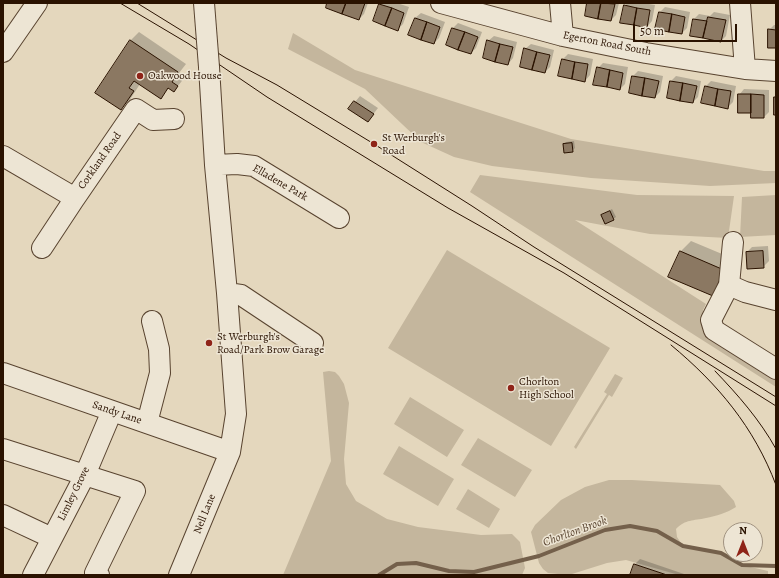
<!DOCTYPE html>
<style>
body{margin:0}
#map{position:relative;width:779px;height:578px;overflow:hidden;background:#e4d7bd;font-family:Alegreya,serif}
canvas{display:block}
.frame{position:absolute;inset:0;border:4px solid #2a1200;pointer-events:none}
.north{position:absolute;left:723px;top:522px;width:40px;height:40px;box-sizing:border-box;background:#ede5d4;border:1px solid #9f917f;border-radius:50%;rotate:0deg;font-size:11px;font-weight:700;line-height:16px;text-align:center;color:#2a1200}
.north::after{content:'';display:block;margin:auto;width:14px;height:18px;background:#8f2418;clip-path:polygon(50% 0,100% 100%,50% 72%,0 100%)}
.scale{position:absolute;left:633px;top:24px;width:104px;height:18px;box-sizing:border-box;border:2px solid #2a1200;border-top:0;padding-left:5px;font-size:12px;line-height:14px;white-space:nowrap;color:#2a1200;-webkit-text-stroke:3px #ede5d4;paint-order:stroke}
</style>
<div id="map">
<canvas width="779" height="578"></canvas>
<div class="frame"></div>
<div class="north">N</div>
<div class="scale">50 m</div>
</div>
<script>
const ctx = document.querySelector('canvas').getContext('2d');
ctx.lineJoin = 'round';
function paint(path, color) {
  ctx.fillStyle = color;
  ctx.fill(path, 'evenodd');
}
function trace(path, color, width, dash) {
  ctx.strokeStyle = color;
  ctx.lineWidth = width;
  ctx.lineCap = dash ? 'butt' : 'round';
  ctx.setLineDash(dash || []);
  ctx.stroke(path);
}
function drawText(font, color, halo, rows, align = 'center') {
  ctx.font = font + ' Alegreya,serif';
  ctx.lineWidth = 3;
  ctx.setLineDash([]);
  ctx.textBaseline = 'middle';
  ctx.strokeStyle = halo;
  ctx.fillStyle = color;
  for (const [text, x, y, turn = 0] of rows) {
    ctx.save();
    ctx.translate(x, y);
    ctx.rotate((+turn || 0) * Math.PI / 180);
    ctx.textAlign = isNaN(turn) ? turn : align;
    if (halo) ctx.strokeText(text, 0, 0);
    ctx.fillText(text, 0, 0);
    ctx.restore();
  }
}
paint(new Path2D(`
 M293,33L355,70L571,139L764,171H776V183L710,186L591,178L492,166L454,157L421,142L365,89L288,49Z
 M480,175L637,195L734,196L728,238L650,234L575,220L706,304L703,310L704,323L776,377V387L470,192Z
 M776,195V235L740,237L742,197Z
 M447,250L610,348L551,446L388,348Z
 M329,371L335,372L339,376L344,384L349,403L344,459L346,484L356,501L387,519L418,527L481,535L512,534L520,542L525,568L522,575H283L331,461L323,372Z
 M615,374L623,378L612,397L609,395L576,449L574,447L607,394L604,392Z
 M410,397L464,430L447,457L394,424Z
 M478,438L532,470L515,497L461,465Z
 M399,446L454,479L438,506L383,474Z
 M609,480H632L720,485L734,501L736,507C727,513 716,516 706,518C693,521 686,519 676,529L677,537L683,546L721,553L742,565L768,571V575H679L626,560L607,563L572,574H558L548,573L543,569L539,563L531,532L535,525L561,500L585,487Z
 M468,489L500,509L489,528L456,509Z`), '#c4b69d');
paint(new Path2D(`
 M329,3H368L364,14L359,19Z
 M381,3H397L409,7L403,24L398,29L374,21Z
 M588,3H619L616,15L611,20Z
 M627,3H643L655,5L652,21L647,27L625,6Z
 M665,7L690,12L687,28L682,33L660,12Z
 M714,12L730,15L726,36L721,41L691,35L694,19L699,14L710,16Z
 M421,13L445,22L439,38L434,43L410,34L415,18Z
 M458,23L482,32L476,48L471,53L447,45L453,28Z
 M774,25H776V47L769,30Z
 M139,32L186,64L179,73L185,77L174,91L169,88L160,97L140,84L129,101L121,109L96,93L131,40Z
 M494,36L517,42L513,58L508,64L488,41Z
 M531,44L554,50L550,67L545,72L525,49Z
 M568,54L593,59L590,75L585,81L562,60Z
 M603,63L628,67L625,84L620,89L598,68Z
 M638,71L663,76L660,92L655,97L630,92L633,76Z
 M676,76L701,81L698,97L693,102L671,81Z
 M711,81L736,86L733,102L728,107L706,86Z
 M744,89L769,90V112L764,117L752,112L739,95Z
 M360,96L378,108L368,121L355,102Z
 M574,141L575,148L572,151L564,144L566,142Z
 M612,209L616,217L613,219L602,215Z
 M691,241L734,259L713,295L681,251Z
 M768,246L769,261L763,267L747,252L752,247Z
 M640,559L687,575H631L635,564Z`), '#0003');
trace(new Path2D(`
 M379,575L397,564L416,563L449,571L474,572L539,556L605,530L630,526L657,531L683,546L721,553L742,565L776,566`), '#74604b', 4);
const building = new Path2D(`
 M327,3H346L342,14L326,8Z
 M346,3H365L359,20L342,14Z
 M587,3H601L598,19L585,16Z
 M601,3L615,4L611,21L598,19Z
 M379,4L392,8L385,26L373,21Z
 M624,5L637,8L634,25L620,23Z
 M392,8L404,13L398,31L385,26Z
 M637,8L650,10L647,28L634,25Z
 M659,12L672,14L669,32L655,29Z
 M672,14L685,17L682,34L669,32Z
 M708,17L726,20L721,42L703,38Z
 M415,18L427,22L421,40L408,35Z
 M693,19L707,21L703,38L690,36Z
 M427,22L440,27L434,44L421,40Z
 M452,28L465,32L458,50L446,45Z
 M768,29L776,30V48H768Z
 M465,32L478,37L471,54L458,50Z
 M130,40L178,72L172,82L178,86L174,92L168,88L161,99L134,81L129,88L134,91L121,110L95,93Z
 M487,40L500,44L495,62L483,58Z
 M500,44L513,47L508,65L495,62Z
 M524,48L537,52L532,70L520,67Z
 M537,52L550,55L545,73L532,70Z
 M562,59L575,62L572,79L558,76Z
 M575,62L588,64L585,82L572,79Z
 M597,67L610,70L607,87L593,85Z
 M610,70L623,73L620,90L607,87Z
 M632,76L645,78L642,96L629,93Z
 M645,78L659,81L655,98L642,96Z
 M670,81L683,83L680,101L667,98Z
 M683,83L697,86L693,103L680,101Z
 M705,86L718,89L715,106L701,103Z
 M718,89L731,91L728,109L715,106Z
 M738,94H751V113H738Z
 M751,94L764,95V118H751Z
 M774,97H776V115H774Z
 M354,101L374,114L368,122L348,109Z
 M572,143L573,152L564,153L563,144Z
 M610,211L614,220L605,224L601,215Z
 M680,251L724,270L713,296L668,277Z
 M763,251L764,268L747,269L746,252Z
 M634,564L667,575H630Z`);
paint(building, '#8b7862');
trace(building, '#2a1200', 1);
const minor = new Path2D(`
 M441,3L563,36L646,53L745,69L776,71
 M560,3L563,36
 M740,3L745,69
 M3,52L37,3
 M3,156L75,198L136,109L153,120L174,119
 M215,165L237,164L254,166L339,218
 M733,242L729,285L745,292L776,300
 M42,248L75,198
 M729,285L711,320L714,330L776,369
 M227,293L241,295L313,343
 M3,373L230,452
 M147,423L160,373L159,349L152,321
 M3,449L135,491L95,573L99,575
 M3,515L52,538
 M33,575L85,475L112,411
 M179,575L230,452L236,414L227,293L215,165L209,67`);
trace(minor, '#58432f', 22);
trace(minor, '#ede5d4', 20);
trace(new Path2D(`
 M120,3L189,44L267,97L448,208L564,273L776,406
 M137,3L226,58L277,85L374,144L472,206L534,247L776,397
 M671,345C718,384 754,427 776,485
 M715,371C738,395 760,420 776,449`), '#2a1200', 1);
const minorBridge = new Path2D(`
 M204,3L209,67`);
trace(minorBridge, '#58432f', 22, []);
trace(minorBridge, '#ede5d4', 20);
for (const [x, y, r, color] of [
 [140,76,4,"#8f2418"],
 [374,144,4,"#8f2418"],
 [209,343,4,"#8f2418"],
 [511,388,4,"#8f2418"]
]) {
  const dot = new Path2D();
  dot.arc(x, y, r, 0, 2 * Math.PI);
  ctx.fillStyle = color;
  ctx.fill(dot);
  trace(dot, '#ede5d4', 1.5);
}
drawText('11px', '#2a1200', '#ede5d4', [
 ["Egerton Road South",607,44,11],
 ["Corkland Road",100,161,-55],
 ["Elladene Park",280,183,30],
 ["Sandy Lane",117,413,19],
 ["Limley Grove",74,494,-64],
 ["Nell Lane",205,514,-68]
]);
drawText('11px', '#2a1200', '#ede5d4', [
 ["Oakwood House",148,76],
 ["St Werburgh's",382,138],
 ["Road",382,151],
 ["St Werburgh's",217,337],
 ["Road/Park Brow Garage",217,350],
 ["Chorlton",519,382],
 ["High School",519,395]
], 'left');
drawText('italic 12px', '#5b4632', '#ede5d4', [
 ["Chorlton Brook",575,532,-20]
]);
</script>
